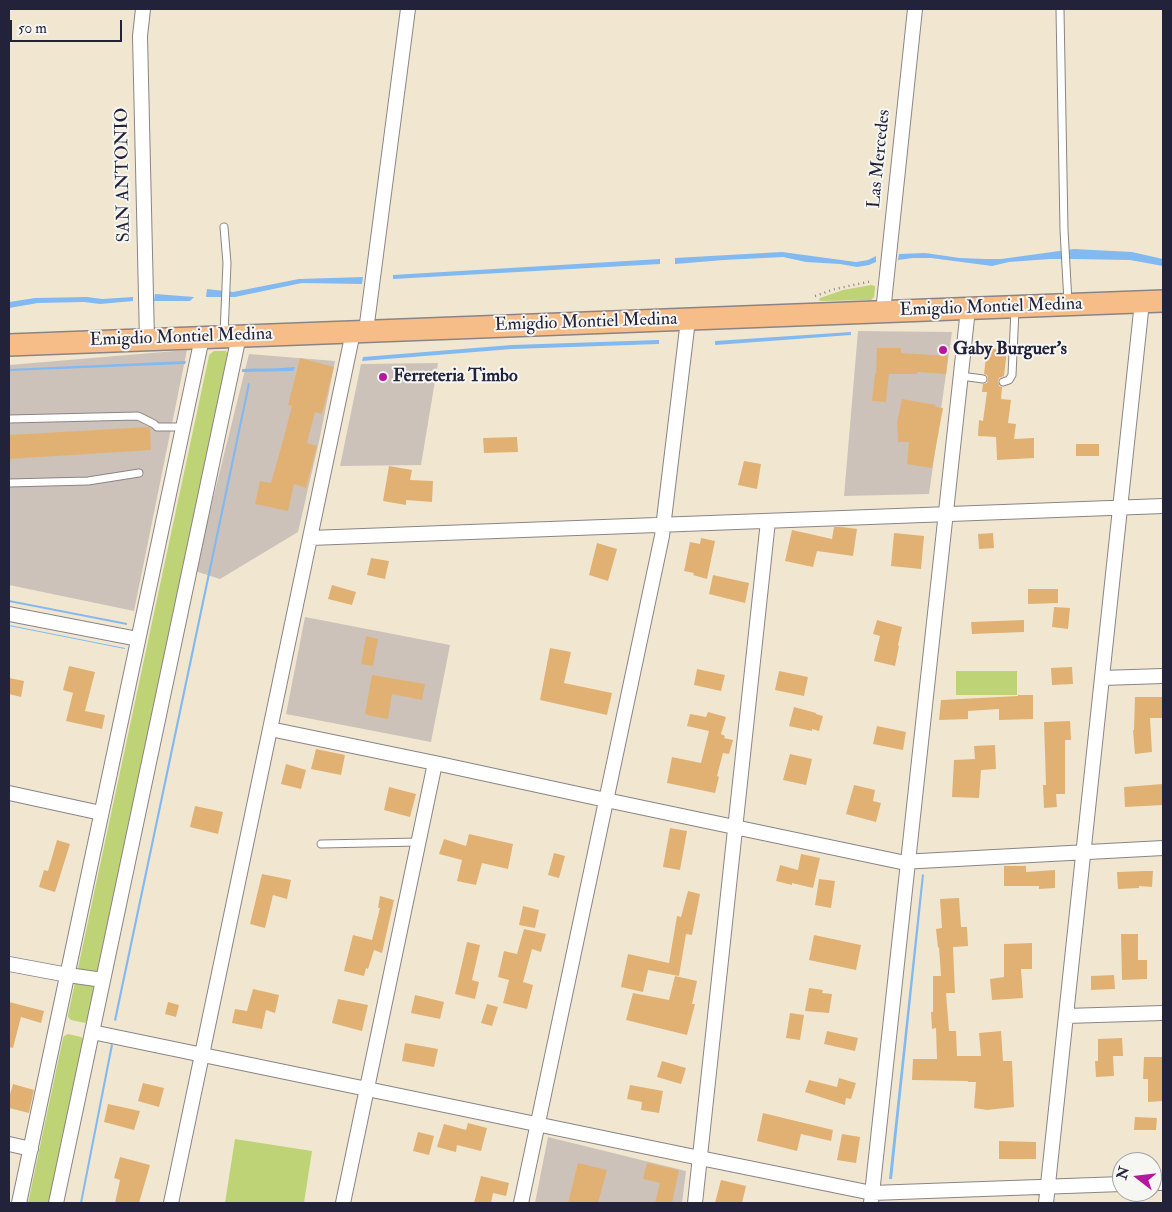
<!DOCTYPE html>
<style>
body{margin:0}
#map{position:relative;width:1172px;height:1212px;overflow:hidden;background:#f1e7d1;font-family:"IM FELL Double Pica",serif}
canvas{display:block}
.frame{position:absolute;inset:0;border:10px solid #22223b;pointer-events:none}
.north{position:absolute;left:1112px;top:1152px;width:50px;height:50px;box-sizing:border-box;background:#f6f6f2;border:1px solid #a1a1a9;border-radius:50%;rotate:286deg;font-size:14px;font-weight:700;line-height:20px;text-align:center;color:#22223b}
.north::after{content:'';display:block;margin:auto;width:18px;height:22px;background:#b5179e;clip-path:polygon(50% 0,100% 100%,50% 72%,0 100%)}
.scale{position:absolute;left:10px;top:20px;width:112px;height:22px;box-sizing:border-box;border:2px solid #22223b;border-top:0;padding-left:6px;font-size:15px;line-height:18px;white-space:nowrap;color:#22223b;-webkit-text-stroke:4px #f6f6f2;paint-order:stroke}
</style>
<div id="map">
<canvas width="1172" height="1212"></canvas>
<div class="frame"></div>
<div class="north">N</div>
<div class="scale">50 m</div>
</div>
<script>
const ctx = document.querySelector('canvas').getContext('2d');
ctx.lineJoin = 'round';
function paint(path, color) {
  ctx.fillStyle = color;
  ctx.fill(path, 'evenodd');
}
function trace(path, color, width, dash) {
  ctx.strokeStyle = color;
  ctx.lineWidth = width;
  ctx.lineCap = dash ? 'butt' : 'round';
  ctx.setLineDash(dash || []);
  ctx.stroke(path);
}
function drawText(font, color, halo, rows, align = 'center') {
  ctx.font = font + ' "IM FELL Double Pica",serif';
  ctx.lineWidth = 4;
  ctx.setLineDash([]);
  ctx.textBaseline = 'middle';
  ctx.strokeStyle = halo;
  ctx.fillStyle = color;
  for (const [text, x, y, turn = 0] of rows) {
    ctx.save();
    ctx.translate(x, y);
    ctx.rotate((+turn || 0) * Math.PI / 180);
    ctx.textAlign = isNaN(turn) ? turn : align;
    if (halo) ctx.strokeText(text, 0, 0);
    ctx.fillText(text, 0, 0);
    ctx.restore();
  }
}
paint(new Path2D(`
 M858,331L952,332L929,494L844,496Z
 M187,350L134,611L9,585V365Z
 M249,354L335,361L320,437L298,532L220,579L195,571Z
 M438,363L421,465L340,466L361,364Z
 M305,617L450,645L431,742L286,714Z
 M548,1137L686,1171L682,1203H535Z`), '#cdc2b9');
paint(new Path2D(`
 M871,285L875,286V288L874,297L871,300L820,301L819,300L820,298L843,290Z
 M214,351H226L229,356L88,1019L85,1023L71,1020L68,1017V1015L209,356L210,354Z
 M956,671H1017V695H956Z
 M68,1034L81,1037L84,1040L50,1203H28L63,1038L64,1036Z
 M235,1139L312,1151L304,1203H225Z`), '#bed376');
paint(new Path2D(`
 M1074,249L1132,252L1163,259V266L1130,260L1073,259H1050L1009,262L992,266L931,258H913L898,260L899,254L925,253L960,258L985,259H1001Z
 M782,252L856,262L868,260L876,256V262L869,265L857,267L840,264L806,262L783,257L724,260L675,264V258Z
 M660,259V264L393,279V275Z
 M363,277L362,284L302,283L235,297H206L207,289L233,292L299,279Z
 M155,294L194,297L190,301H154Z
 M87,297L102,299L133,297V301L100,304L84,302L38,303L9,308V302L35,298Z
 M851,332V335L715,345V341Z
 M659,340V344L512,349L362,361L363,357L512,345Z
 M186,361L185,364L9,371V369Z
 M295,367L293,371L242,372V369C260,368 277,369 295,367Z
 M248,383L250,384L116,1021L114,1020Z
 M9,600L127,623V625L9,602Z
 M9,625L125,648V649L9,626Z
 M922,874L924,875L892,1179H889Z
 M111,1044L113,1045L82,1203H80Z`), '#82b9f1');
paint(new Path2D(`
 M877,348H901V353L948,356L946,374L917,372V374H889L886,402L872,401L875,374H876Z
 M987,348L1007,350L1004,376L999,378L998,381L999,386L1002,387L1001,399L1011,400L1008,423L1016,424L1014,439L1034,438V458L997,460L996,437L978,436L979,420L983,421L987,392H982L983,384L987,383L988,379L987,375L984,374Z
 M300,358L334,367L322,414L315,412L307,443L317,446L306,488L294,484L288,511L255,504L260,481L271,483L284,437L292,406L288,405Z
 M902,399L936,405L935,407L943,408L932,468L907,464L909,442H898L897,422Z
 M148,427L150,428L151,450L9,459V435Z
 M517,437L518,452L484,453L483,438Z
 M1076,444H1099V456H1076Z
 M744,461L761,464L757,489L738,485Z
 M389,466L412,470L410,480L433,481L432,502L406,500V505L383,501Z
 M834,527H842L857,529L853,556L817,551L813,567L785,561L792,530L832,539Z
 M894,533L924,536L921,569L891,566Z
 M993,533L994,548L979,549L978,534Z
 M701,538L715,541L707,579L693,575L694,573L684,571L690,542L700,544Z
 M597,543L617,549L608,581L589,575Z
 M371,558L389,561L385,579L367,575Z
 M713,575L749,583L745,603L709,594Z
 M332,585L356,592L352,605L328,599Z
 M1028,589H1058V603L1028,604Z
 M1054,607L1070,608L1068,629L1052,627Z
 M877,620L902,627L898,645L899,646L895,666L874,661L880,636L873,634Z
 M1024,620V632L972,634L971,622Z
 M366,636L378,639L373,666L361,664Z
 M550,648L571,652L564,683L612,693L607,715L540,700Z
 M69,666L95,672L85,711L105,715L102,729L66,721L73,693L63,690Z
 M1072,667L1073,684L1052,685L1051,668Z
 M697,669L725,675L721,691L694,685Z
 M779,671L808,677L804,696L775,690Z
 M372,675L425,684L422,700L392,694L388,719L367,715V714H365Z
 M9,678L24,681L21,697L9,694Z
 M1018,695H1033V719L999,720V709L968,711V719L939,720L941,700L1018,696Z
 M1135,697H1163L1162,718H1150L1152,752L1135,754L1133,730H1134Z
 M794,707L816,713V714L823,716L819,731L812,729V731L789,726Z
 M708,712L726,717L721,734L725,736L724,738L733,740L729,754L723,753L717,776L719,777L715,793L667,783L672,757L701,763L709,731L687,726L690,714L706,717Z
 M1070,721L1071,740H1065V794H1056L1057,807L1044,808L1043,785H1046L1044,722Z
 M877,726L906,732L903,750L873,744Z
 M995,745L996,769L981,770L979,798L952,797L954,760L975,759L974,746Z
 M316,749L345,755L341,775L311,769Z
 M790,754L812,759L806,785L783,780Z
 M286,764L306,770L301,789L281,784Z
 M1163,784V805L1125,807L1124,787Z
 M854,785L875,790L873,801L881,803L876,822L846,814Z
 M389,787L416,794L410,817L384,810Z
 M195,806L223,812L218,834L190,827Z
 M670,828L687,831L680,870L663,867Z
 M469,834L513,844L508,869L482,863L476,885L457,881L462,860L439,854L444,839L466,846Z
 M57,840L70,844L55,892L39,887L44,870L48,871Z
 M554,853L565,856L559,878L548,875Z
 M801,854L820,858L813,888L792,883V885L776,881L780,865L798,870Z
 M1004,866H1026V872L1055,870V888L1039,889V886H1004Z
 M1145,871H1153L1152,887L1139,886V888L1118,889L1117,872Z
 M262,874L291,880L287,899L273,895L265,928L250,924Z
 M819,879L835,881L831,908L815,905Z
 M688,891L700,894L692,935L686,934L679,976L648,970L643,992L621,987L628,954L669,963L677,916L681,917Z
 M380,896L394,900L382,953L374,950L368,969L366,968L364,976L344,971L353,935L372,940L380,908H378Z
 M959,898L961,927H967L968,946L953,947L955,993H946L949,1031H956L957,1056H981L979,1033L1001,1031L1003,1061H1012L1014,1107L987,1110L974,1108L976,1082H968V1081L912,1080L913,1059H937L936,1028L932,1029L931,1012H933V976H941L939,947L938,948L936,929L942,928L940,899Z
 M523,906L539,910L535,928L519,925Z
 M524,929L546,934L541,952L532,949L523,982L533,985L527,1009L503,1003L509,980L498,977L504,951L517,954Z
 M1121,934H1138V960H1147V979L1122,980Z
 M814,935L861,945L856,970L809,960Z
 M467,942L480,945L472,980L479,982L475,999L455,994Z
 M1032,943V969H1021L1023,998L992,1000L990,979L1004,977V944Z
 M1114,975L1115,989L1091,990V976Z
 M675,976L697,981L692,1004H695L687,1035L626,1020L633,993L669,1000Z
 M809,988L823,990L822,993L832,994L829,1013L805,1011Z
 M253,989L279,995L275,1013L266,1010L262,1029L232,1023L235,1009L247,1011Z
 M415,995L444,1002L440,1019L411,1013Z
 M338,999L368,1005L362,1031L332,1023Z
 M9,1002L44,1011L41,1023L21,1017L13,1048L9,1047Z
 M168,1002L179,1005L176,1017L165,1014Z
 M487,1004L498,1007L492,1026L481,1023Z
 M790,1013L804,1015L800,1040L786,1038Z
 M827,1031L858,1038L855,1051L824,1044Z
 M1122,1038L1123,1056H1113L1114,1076L1096,1077L1095,1061H1098V1039Z
 M405,1043L438,1049L434,1067L402,1061Z
 M1144,1057H1163V1101L1148,1102V1079H1143Z
 M662,1061L686,1068L681,1084L657,1077Z
 M839,1078L856,1083L851,1099L846,1098L845,1105L805,1092L809,1080L837,1087Z
 M143,1083L164,1088L159,1107L138,1101Z
 M13,1084L34,1090L29,1113L9,1108V1098Z
 M630,1085L663,1091L659,1113L641,1110L642,1102L627,1099Z
 M108,1104L140,1111L134,1130L104,1122Z
 M763,1113L833,1130L831,1141L801,1134L797,1151L757,1141Z
 M1135,1117L1157,1118L1156,1130H1134Z
 M468,1123L487,1128L481,1151L457,1145L456,1152L437,1147L444,1124L466,1130Z
 M418,1132L434,1136L429,1155L413,1151Z
 M842,1134L860,1137L856,1163L837,1160Z
 M999,1141L1036,1142V1159H999Z
 M120,1157L150,1165L139,1203H115L120,1180L114,1178Z
 M578,1163L607,1170L598,1203H568Z
 M647,1163L679,1170L672,1203H655L660,1183L643,1179Z
 M481,1176L509,1183L506,1196L493,1193L491,1203H474Z
 M721,1180L746,1186L742,1203H715Z`), '#e1b174');
const lane = new Path2D(`
 M1060,10L1064,230L1068,302
 M224,334L227,263L224,227
 M961,376L983,379
 M1003,382L1009,380L1012,375L1015,310
 M9,419L138,416L154,424L157,427H183
 M9,483L88,481L139,473
 M321,844L419,842`);
const street = new Path2D(`
 M143,9L140,36L147,340
 M883,312L915,9
 M366,331L408,9
 M310,538L1163,506
 M9,614L138,639
 M1102,678L1163,676
 M270,729L435,763L606,800L901,862L1163,848
 M9,793L101,813
 M9,964L68,975L103,980
 M1066,1016L1163,1013
 M92,1032L700,1158L872,1193L1122,1184
 M9,1144L31,1149
 M1152,1183H1163
 M19,1203L202,338
 M56,1203L239,336
 M171,1203L353,332
 M343,1203L435,763
 M521,1203L662,536L688,320
 M695,1203L768,521
 M871,1203L968,309
 M1046,1203L1142,302`);
const primary = new Path2D(`
 M9,345L1163,301`);
trace(lane, '#8a8486', 9);
trace(street, '#8a8486', 16);
trace(primary, '#8a8486', 24);
trace(new Path2D(`
 M815,296L835,289L872,281`), '#8a8486', 2.5, [1, 4]);
trace(lane, '#fff', 7);
trace(street, '#fff', 14);
trace(primary, '#f7bd88', 21);
for (const [x, y, r, color] of [
 [943,350,5,"#b5179e"],
 [383,377,5,"#b5179e"]
]) {
  const dot = new Path2D();
  dot.arc(x, y, r, 0, 2 * Math.PI);
  ctx.fillStyle = color;
  ctx.fill(dot);
  trace(dot, '#f6f6f2', 2);
}
drawText('18px', '#22223b', '#f6f6f2', [
 ["Las Mercedes",880,159,-84],
 ["SAN ANTONIO",124,175,-91],
 ["Emigdio Montiel Medina",991,308,-2],
 ["Emigdio Montiel Medina",586,323,-2],
 ["Emigdio Montiel Medina",181,338,-2]
]);
drawText('bold 18px', '#22223b', '#f6f6f2', [
 ["Gaby Burguer's",953,350],
 ["Ferreteria Timbo",393,377]
], 'left');
</script>
